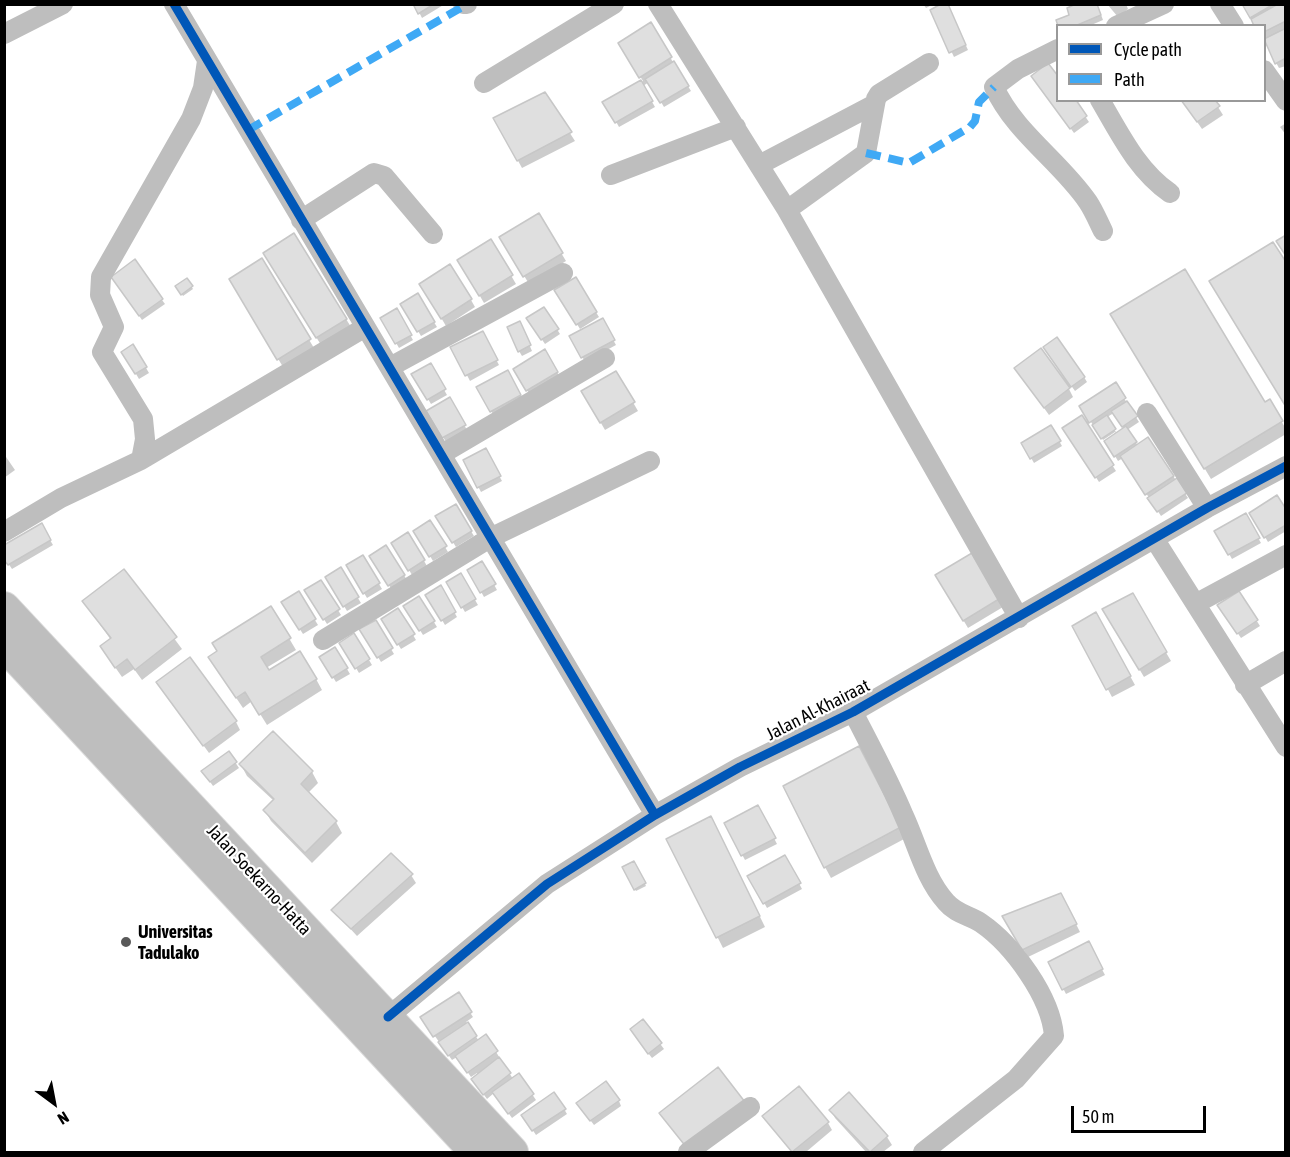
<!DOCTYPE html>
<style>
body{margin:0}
#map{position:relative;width:1290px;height:1157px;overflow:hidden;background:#fff;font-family:"Asap Condensed",sans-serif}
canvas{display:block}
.frame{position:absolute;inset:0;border:6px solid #000;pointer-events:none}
.legend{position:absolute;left:1056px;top:24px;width:210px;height:78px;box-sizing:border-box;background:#fff;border:2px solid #999;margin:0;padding:8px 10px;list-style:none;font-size:18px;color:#000}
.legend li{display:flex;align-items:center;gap:12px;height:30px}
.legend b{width:30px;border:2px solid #999}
.north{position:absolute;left:24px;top:1073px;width:60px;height:60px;-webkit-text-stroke:4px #fff;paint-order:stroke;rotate:148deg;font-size:16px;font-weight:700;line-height:24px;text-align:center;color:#000}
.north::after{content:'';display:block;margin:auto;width:21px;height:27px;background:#000;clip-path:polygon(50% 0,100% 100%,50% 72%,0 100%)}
.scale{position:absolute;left:1071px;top:1106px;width:135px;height:27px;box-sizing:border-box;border:3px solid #000;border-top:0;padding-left:8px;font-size:18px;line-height:21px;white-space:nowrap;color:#000;-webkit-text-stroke:4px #fff;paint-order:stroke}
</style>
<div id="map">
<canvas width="1290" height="1157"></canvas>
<div class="frame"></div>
<ul class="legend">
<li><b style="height:8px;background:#0057b8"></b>Cycle path</li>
<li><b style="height:8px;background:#3fa9f5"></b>Path</li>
</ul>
<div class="north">N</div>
<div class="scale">50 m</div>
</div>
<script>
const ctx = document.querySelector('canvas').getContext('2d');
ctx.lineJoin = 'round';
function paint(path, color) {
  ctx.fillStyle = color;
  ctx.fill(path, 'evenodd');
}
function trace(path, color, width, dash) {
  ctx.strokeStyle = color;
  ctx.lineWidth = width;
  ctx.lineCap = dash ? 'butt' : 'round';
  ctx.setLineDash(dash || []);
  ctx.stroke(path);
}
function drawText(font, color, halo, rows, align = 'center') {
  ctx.font = font + ' "Asap Condensed",sans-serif';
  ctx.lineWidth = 4.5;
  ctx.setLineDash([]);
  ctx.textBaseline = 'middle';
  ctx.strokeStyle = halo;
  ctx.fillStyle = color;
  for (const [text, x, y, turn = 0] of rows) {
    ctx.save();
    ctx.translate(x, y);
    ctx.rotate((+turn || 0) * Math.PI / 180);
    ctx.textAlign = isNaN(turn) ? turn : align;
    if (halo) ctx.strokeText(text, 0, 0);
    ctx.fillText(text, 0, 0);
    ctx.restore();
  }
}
paint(new Path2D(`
 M415,4H445L422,18Z
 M923,4H934L926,8Z
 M1097,4L1103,20L1089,26H1059Z
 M1107,4H1126L1128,9L1118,17Z
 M1244,4H1283L1285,8L1286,66L1279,68L1264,41V26H1256Z
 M949,9L968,50L954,57L932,11Z
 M650,25L691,91L664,107L649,82L643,86L655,107L619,127L605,102L643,81L620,43Z
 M1036,81L1058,100H1074L1089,122L1074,133Z
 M544,93L575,141L522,168L495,119Z
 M1182,100L1218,107L1223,115L1202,129Z
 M1286,123V135L1280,127Z
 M538,215L566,261L529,284L501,237Z
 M294,235L351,327L321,345L265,253Z
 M491,241L516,284L484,303L459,260Z
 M261,260L314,348L283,367L231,280Z
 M575,279L599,317L580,329L556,290Z
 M187,280L193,289L183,296L177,287Z
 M116,282L162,300L165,304L142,320Z
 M421,284L471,300L475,307L446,326Z
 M417,295L437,327L421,336L402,304Z
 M544,309L560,334L545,344L528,319Z
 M396,310L413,340L399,348L382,318Z
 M1112,315L1265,404L1269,401L1286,429V434L1211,479Z
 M602,320L616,345L585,362L572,337Z
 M522,328L532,351L522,356L519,351Z
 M482,333L499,365L470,381L453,348Z
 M133,346L149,373L139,379L123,352Z
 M544,351L560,377L530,395L515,370Z
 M1047,352L1084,377L1087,382L1075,391Z
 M430,365L447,395L431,404L413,374Z
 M507,372L523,400L494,416L478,388Z
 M616,373L638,411L605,430L583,392Z
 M1021,376L1069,389L1073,397L1049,415Z
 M1115,384L1139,422L1127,430L1138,446L1148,439L1188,498L1161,516L1123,458L1118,461L1106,441L1117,434L1115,432L1103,440L1081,407ZM1114,413L1124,429L1117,434L1107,417Z
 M449,399L467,430L446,442L428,411Z
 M1081,417L1116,471L1099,482L1064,428Z
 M1051,427L1062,446L1034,463L1023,444Z
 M485,450L502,481L481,492L465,461Z
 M4,454L15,470L4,478Z
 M455,506L474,536L456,547L437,517Z
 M1286,512V531L1268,542L1251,513Z
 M1245,515L1261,543L1232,559L1216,531Z
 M430,522L448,552L433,561L415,531Z
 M41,525L53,545L12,569L4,557Z
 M408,534L427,566L412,575L393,543Z
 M386,547L407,580L392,590L371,556Z
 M971,555L1003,607L968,628L937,576Z
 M363,557L382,589L367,598L348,566Z
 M482,563L497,590L484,597L469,570Z
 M340,569L361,603L347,611L327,577Z
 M124,571L182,649L142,680L134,669L122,677L108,657L111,640L84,602Z
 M460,575L478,605L465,612L448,583Z
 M321,582L341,615L327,624L306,591Z
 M440,587L457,617L445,625L427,595Z
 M298,593L318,625L303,634L283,603Z
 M1239,593L1260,626L1241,638L1219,606Z
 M1132,595L1171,661L1144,677L1104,610Z
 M419,598L437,627L423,635L405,606Z
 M271,608L296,650L266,668L269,672L316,679L322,690L267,725L252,701L243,708L216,668Z
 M398,610L416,640L401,649L383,620Z
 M1096,614L1135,685L1112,697L1074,626Z
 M375,622L394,654L381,662L362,630Z
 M354,635L372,665L359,673L341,643Z
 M335,649L350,674L336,682L321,658Z
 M163,690L236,722L240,730L209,753Z
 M859,748L906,838L831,878L825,867Z
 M229,753L239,768L213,786L206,776Z
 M241,765L312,772L318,783L308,793L336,822L342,833L312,863L271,821L265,811L274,801L247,776Z
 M758,807L777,844L745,860L726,824Z
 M717,829L765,927L723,948L668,839Z
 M785,857L802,889L767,908L750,877Z
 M634,863L646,886L636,891L624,868Z
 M411,875L416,883L357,936L333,910Z
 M1065,902L1080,932L1028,957L1004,917Z
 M1088,943L1105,975L1066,994L1050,963Z
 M458,994L473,1017L466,1022L479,1041L486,1036L513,1079L519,1075L536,1100L512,1118L494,1093L487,1099L476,1084L477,1073L471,1077L457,1057L452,1060L422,1018Z
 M643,1021L664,1049L652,1058L634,1035Z
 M849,1094L887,1137L892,1145L883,1152H866L835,1118L831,1110Z
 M619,1101L621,1106L594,1125L581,1108Z
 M564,1109L567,1114L536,1135L526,1120Z
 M764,1116L828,1123L832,1130L806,1152H792Z`), '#0003');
const building = new Path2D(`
 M413,4H434L418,14Z
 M941,4H948L966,45L949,53L930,10Z
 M1076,4H1097L1101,15L1075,26H1058L1056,20L1069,15L1067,8Z
 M1242,4H1274L1250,18Z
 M1278,4L1286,6V21L1264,32V26H1254L1251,19Z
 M651,22L672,57L639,78L618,43Z
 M1286,28V58L1275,64L1264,39Z
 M674,61L689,86L660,103L645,79Z
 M1048,63L1058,76V100H1076L1087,116L1070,129L1031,76Z
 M641,80L653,101L615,123L602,102Z
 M545,92L572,132L517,161L493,118Z
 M1181,100H1215L1220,106L1197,122Z
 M539,213L563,253L523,277L499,237Z
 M294,233L347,319L316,338L263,253Z
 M1286,235V256L1276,241Z
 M491,239L513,275L479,296L457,260Z
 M1273,242L1286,262V407L1209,281Z
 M262,258L311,339L277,360L229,279Z
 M135,259L163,299L139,316L111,277Z
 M450,264L472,299L441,319L419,284Z
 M1185,269L1265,402L1270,399L1283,421L1204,469L1110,314Z
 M576,277L597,312L576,325L554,290Z
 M187,278L193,286L181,295L175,286Z
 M418,293L435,322L417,332L400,304Z
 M544,307L559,329L541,340L526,318Z
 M397,308L412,335L395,344L380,318Z
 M603,318L615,340L581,358L569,336Z
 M520,321L531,345L518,352L507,327Z
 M483,331L498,360L465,376L450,347Z
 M1057,337L1085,377L1071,387L1043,347Z
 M133,344L147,367L135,374L121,352Z
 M1041,348L1070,388L1044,408L1014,368Z
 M545,349L558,372L526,391L513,369Z
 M431,363L446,389L427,400L411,374Z
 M508,370L521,395L490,412L476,387Z
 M616,371L635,402L600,423L581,391Z
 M1116,382L1126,398L1089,423L1079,406Z
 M450,397L466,425L442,438L426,411Z
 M1127,401L1138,416L1122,427L1111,411Z
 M1082,415L1114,465L1095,478L1062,428Z
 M1107,415L1116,429L1101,439L1092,425Z
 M1051,425L1061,441L1030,459L1021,443Z
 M1126,426L1137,442L1114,457L1104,441Z
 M1148,437L1174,476L1145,495L1120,456Z
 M486,448L501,476L477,488L463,460Z
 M1177,478L1187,493L1157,512L1147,498Z
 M1277,495L1286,509V525L1264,538L1249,513Z
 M456,504L472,531L452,543L435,516Z
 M1246,513L1260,538L1228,555L1214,531Z
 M430,520L447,546L429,557L413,531Z
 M42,523L51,540L8,565L4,560V545Z
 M408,532L425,560L408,571L391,543Z
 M386,545L405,575L388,586L369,556Z
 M972,553L999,599L963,621L935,575Z
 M363,555L380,583L363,594L346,565Z
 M482,561L496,584L480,593L467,570Z
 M341,567L359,597L343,607L325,577Z
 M124,569L177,637L135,670L127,659L115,668L100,646L111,638L82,601Z
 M461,573L476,599L461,608L446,582Z
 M321,580L340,609L323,620L304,590Z
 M441,585L456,612L441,621L425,595Z
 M299,591L316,619L299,630L281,602Z
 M1239,591L1258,620L1237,634L1217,605Z
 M1133,593L1167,652L1139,670L1102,609Z
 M419,596L435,621L419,631L403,606Z
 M271,606L291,638L261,657L269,670L300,651L317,679L259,715L245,692L236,698L208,657L217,651L212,643Z
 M398,608L415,634L397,645L381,619Z
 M1096,612L1131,676L1106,690L1072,626Z
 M376,620L393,648L377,658L359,629Z
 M354,633L370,659L355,669L339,643Z
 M335,647L348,668L332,678L319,657Z
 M190,657L237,721L203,746L156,682Z
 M273,731L313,771L301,784L337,821L305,853L263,810L274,799L239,764Z
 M859,746L901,827L824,868L783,786Z
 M229,751L237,762L210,782L201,771Z
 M758,805L776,838L741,856L724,823Z
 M711,816L760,916L716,938L666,839Z
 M391,853L413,874L351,929L331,910Z
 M785,855L801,883L763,904L747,876Z
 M634,861L646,883L634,890L622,867Z
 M1061,893L1077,924L1022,950L1002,916Z
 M1089,941L1103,969L1062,990L1048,962Z
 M459,992L472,1012L433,1037L420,1017Z
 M643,1019L662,1043L648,1054L630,1029Z
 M468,1022L477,1036L448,1056L438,1042Z
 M486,1034L498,1051L467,1073L455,1056Z
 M499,1057L511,1073L483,1095L471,1079Z
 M718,1067L745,1102L687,1148L659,1113Z
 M519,1073L534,1094L508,1114L492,1092Z
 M606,1081L620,1100L590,1121L576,1103Z
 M799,1086L829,1122L792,1152L762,1116Z
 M554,1092L566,1109L532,1131L521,1115Z
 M849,1092L888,1136L870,1152L829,1110Z`);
paint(building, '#dfdfdf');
trace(building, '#c7c7c7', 1.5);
const primary = new Path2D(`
 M4,608L512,1152
 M4,644L476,1152`);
trace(primary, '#dbdbdb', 34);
trace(new Path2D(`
 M174,4L655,815
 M463,4H467
 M658,4L787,210L1019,618
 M1220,4L1234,26
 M1116,26L1164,4
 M4,34L63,4
 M1058,49L1018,69L994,87C1015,133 1060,161 1088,202C1094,211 1098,221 1103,231
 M1264,70L1286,101
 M484,83L614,4
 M1100,100C1120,134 1137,170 1170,193
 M759,165L873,105
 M611,175L736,127
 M787,210L866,153L876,99L879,94L929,63
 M301,220L374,173L384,176L433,234
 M390,367L563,273
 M1147,413L1207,508
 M442,454L605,358
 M141,460L145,439L143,419L102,352L114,327L100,295L101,277L191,119L203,88L207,61
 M4,532L61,498L141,460L364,328
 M1155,540L1286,747
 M1197,603L1286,555
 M323,640L490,538L650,461
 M1245,685L1286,661
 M853,712C871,747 889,780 904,816C917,844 925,879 946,902C956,914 969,915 981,923C1013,945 1051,997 1054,1036L1016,1079L923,1152
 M388,1017L547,884L655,815L740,767L853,712L1207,508L1286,466
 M688,1152L750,1107`), '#bebebe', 20);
trace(primary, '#bebebe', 32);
trace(new Path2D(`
 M248,130L464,6
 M866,153L909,163L970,127L975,121L979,102L994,87`), '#3fa9f5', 8, [15, 8]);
trace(new Path2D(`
 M174,4L655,815
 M388,1017L547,884L655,815L740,767L853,712L1207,508L1286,466`), '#0057b8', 9);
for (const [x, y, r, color] of [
 [126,942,6,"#595959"]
]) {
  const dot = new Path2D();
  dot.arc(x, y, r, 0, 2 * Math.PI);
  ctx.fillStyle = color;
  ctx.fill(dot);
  trace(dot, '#fff', 2);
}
drawText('18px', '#000', '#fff', [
 ["Jalan Al-Khairaat",818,710,-27],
 ["Jalan Soekarno-Hatta",259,880,47]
]);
drawText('bold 18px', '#000', '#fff', [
 ["Universitas",138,932],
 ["Tadulako",138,953]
], 'left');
</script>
